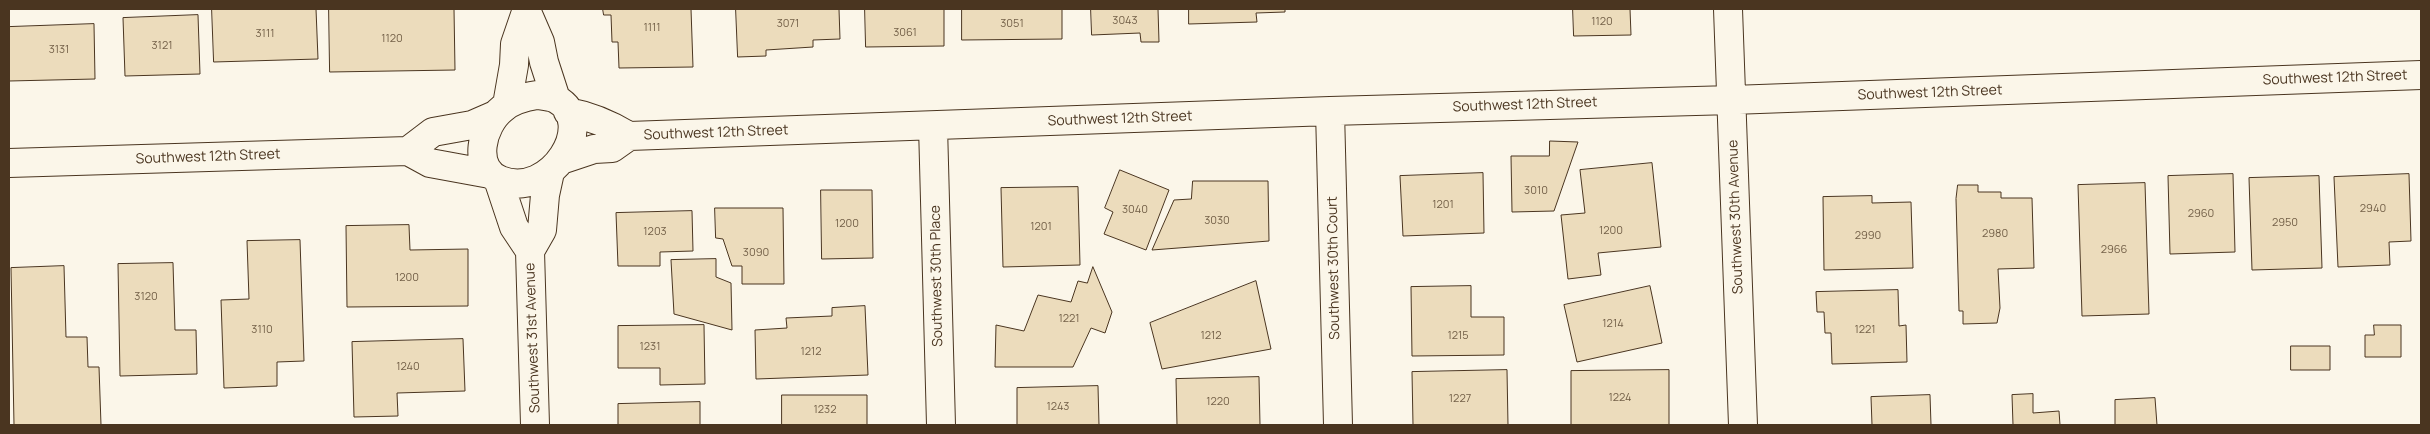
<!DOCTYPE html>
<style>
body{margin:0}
#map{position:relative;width:2430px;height:434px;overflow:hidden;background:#fbf6e9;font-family:Manrope,sans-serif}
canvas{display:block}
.frame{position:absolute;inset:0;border:10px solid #4a3520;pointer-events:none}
</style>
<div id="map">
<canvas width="2430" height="434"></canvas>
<div class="frame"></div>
</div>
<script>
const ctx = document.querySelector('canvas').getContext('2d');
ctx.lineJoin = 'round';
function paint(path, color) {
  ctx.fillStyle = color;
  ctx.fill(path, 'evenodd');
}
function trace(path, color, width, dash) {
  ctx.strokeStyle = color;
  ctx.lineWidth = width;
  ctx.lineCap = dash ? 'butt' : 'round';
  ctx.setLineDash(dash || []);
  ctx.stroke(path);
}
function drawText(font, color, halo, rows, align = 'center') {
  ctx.font = font + ' Manrope,sans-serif';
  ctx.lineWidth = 4;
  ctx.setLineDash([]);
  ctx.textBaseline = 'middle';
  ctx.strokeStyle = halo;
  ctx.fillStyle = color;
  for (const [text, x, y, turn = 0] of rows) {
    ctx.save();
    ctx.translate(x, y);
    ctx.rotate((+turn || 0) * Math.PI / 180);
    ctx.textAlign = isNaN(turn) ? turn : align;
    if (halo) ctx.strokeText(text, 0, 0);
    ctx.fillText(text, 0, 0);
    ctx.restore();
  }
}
const building = new Path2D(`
 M212,9H316L318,59L214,62Z
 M329,9H454L455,70L330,72Z
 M603,9H691L693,67L619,68L618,42H612L611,15H604Z
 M736,9H839L840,39L813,40V47L766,50V56L738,57Z
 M865,9H944V46L866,47Z
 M962,9H1062V39L962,40Z
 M1091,9H1158L1159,42H1141L1140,33L1092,35Z
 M1189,9H1285V12L1256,13L1257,22L1189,24Z
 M1573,9H1630L1631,35L1574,36Z
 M198,15L200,74L125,76L123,18Z
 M94,24L95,79L9,81V27Z
 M1550,141L1578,142L1554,211L1512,212L1511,156H1549Z
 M1652,163L1661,247L1598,253L1601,275L1568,279L1561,215L1585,213L1580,170Z
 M1120,170L1169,190L1146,250L1104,234L1113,212L1105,208Z
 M1483,173L1484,233L1403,236L1400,176Z
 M2233,174L2235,252L2170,254L2168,176Z
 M2409,174L2411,241L2389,242L2390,265L2338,267L2334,177Z
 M2319,176L2322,268L2252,270L2249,178Z
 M1193,181H1268L1269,241L1152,250L1174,200L1191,199Z
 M2145,183L2149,314L2082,316L2078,185Z
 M1958,185H1978V192H2001V198H2032L2034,268L1998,269L2000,308L1997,323L1963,324V311H1959L1956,199Z
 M1078,187L1080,265L1003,267L1001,188Z
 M821,190H872L873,258L822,259Z
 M1872,196V203L1911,202L1913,268L1824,270L1823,197Z
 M715,208H783L784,284H742V266H732L723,239L716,238Z
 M692,211L693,251L660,252V266H618L616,213Z
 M409,225L410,250L468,249V306L347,307L346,226Z
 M300,240L304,361L277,362V386L224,388L221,300L249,299L247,241Z
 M716,259V277L731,283L732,330L674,314L671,260Z
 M173,263L175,330H196L197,374L120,376L118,264Z
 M64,266L66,337H87L88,367H99L101,425H14L11,268Z
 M1093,267L1112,312L1105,333L1091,328L1073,367H995L996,325L1024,331L1038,295L1071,302L1078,281L1087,283Z
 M1256,281L1271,349L1162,369L1150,323Z
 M1471,286V317H1504V355L1412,356L1411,287Z
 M1650,286L1662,343L1577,362L1564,305Z
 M1898,290L1899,326L1906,325L1907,362L1832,364L1831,333H1825L1824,312H1817L1816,292Z
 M865,306L868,375L756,379L755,330L787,328L786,318L832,316V308Z
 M704,325L705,384L660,385V368H618V326Z
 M2374,325H2401V357H2365V335H2374Z
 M463,339L465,391L397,393L398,416L354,417L352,342Z
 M2291,346H2330V370H2291Z
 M1507,370L1508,425H1413L1412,372Z
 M1669,370V425H1571V371Z
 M1259,377L1260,425H1177L1176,379Z
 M1098,386L1099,425H1017V388Z
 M2033,394V413L2059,411L2060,425H2013L2012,395Z
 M782,395H867V425H782Z
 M1930,395L1931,425H1872L1871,397Z
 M2155,398L2157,425H2115V400Z
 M700,402V425H618V404Z`);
paint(building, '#ecdcbc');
trace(building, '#4a3520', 1);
const minor = new Path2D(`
 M1728,9L1743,425
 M527,12L540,42L544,62L556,99
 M537,95C543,96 550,96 556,99C599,122 551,201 500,180C471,168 482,125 502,109C512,100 524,97 537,95Z
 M507,105L514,65L515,44L527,9
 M1330,111L1338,425
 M568,112C591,116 609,124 629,136
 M933,126L941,425
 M408,151L433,132L472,125L495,115
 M561,160L594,149L612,148L629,136L1330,111L1732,100L2421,75
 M9,163L408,151L430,163L490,174
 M498,179L514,227L530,251
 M535,425L530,251L542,230L545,195L550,172`);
trace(minor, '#4a3520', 30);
trace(minor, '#fbf6e9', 28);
drawText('11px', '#725f47', null, [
 ["3043",1125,21],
 ["1120",1602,22],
 ["3071",788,24],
 ["3051",1012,24],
 ["1111",652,28],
 ["3061",905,33],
 ["3111",265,34],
 ["1120",392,39],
 ["3121",162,46],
 ["3131",59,50],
 ["3010",1536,191],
 ["1201",1443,205],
 ["2940",2373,209],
 ["3040",1135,210],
 ["2960",2201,214],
 ["3030",1217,221],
 ["2950",2285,223],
 ["1200",847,224],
 ["1201",1041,227],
 ["1200",1611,231],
 ["1203",655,232],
 ["2980",1995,234],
 ["2990",1868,236],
 ["2966",2114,250],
 ["3090",756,253],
 ["1200",407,278],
 ["3120",146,297],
 ["1221",1069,319],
 ["1214",1613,324],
 ["3110",262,330],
 ["1221",1865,330],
 ["1212",1211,336],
 ["1215",1458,336],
 ["1231",650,347],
 ["1212",811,352],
 ["1240",408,367],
 ["1224",1620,398],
 ["1227",1460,399],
 ["1220",1218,402],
 ["1243",1058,407],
 ["1232",825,410]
]);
drawText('14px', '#4a3520', '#fbf6e9', [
 ["Southwest 12th Street",2335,78,-2],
 ["Southwest 12th Street",1930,93,-2],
 ["Southwest 12th Street",1525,105,-2],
 ["Southwest 12th Street",1120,119,-2],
 ["Southwest 12th Street",716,133,-2],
 ["Southwest 12th Street",208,157,-2],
 ["Southwest 30th Avenue",1736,217,-92],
 ["Southwest 30th Court",1334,268,-91],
 ["Southwest 30th Place",937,276,-91],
 ["Southwest 31st Avenue",533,338,-92]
]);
</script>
